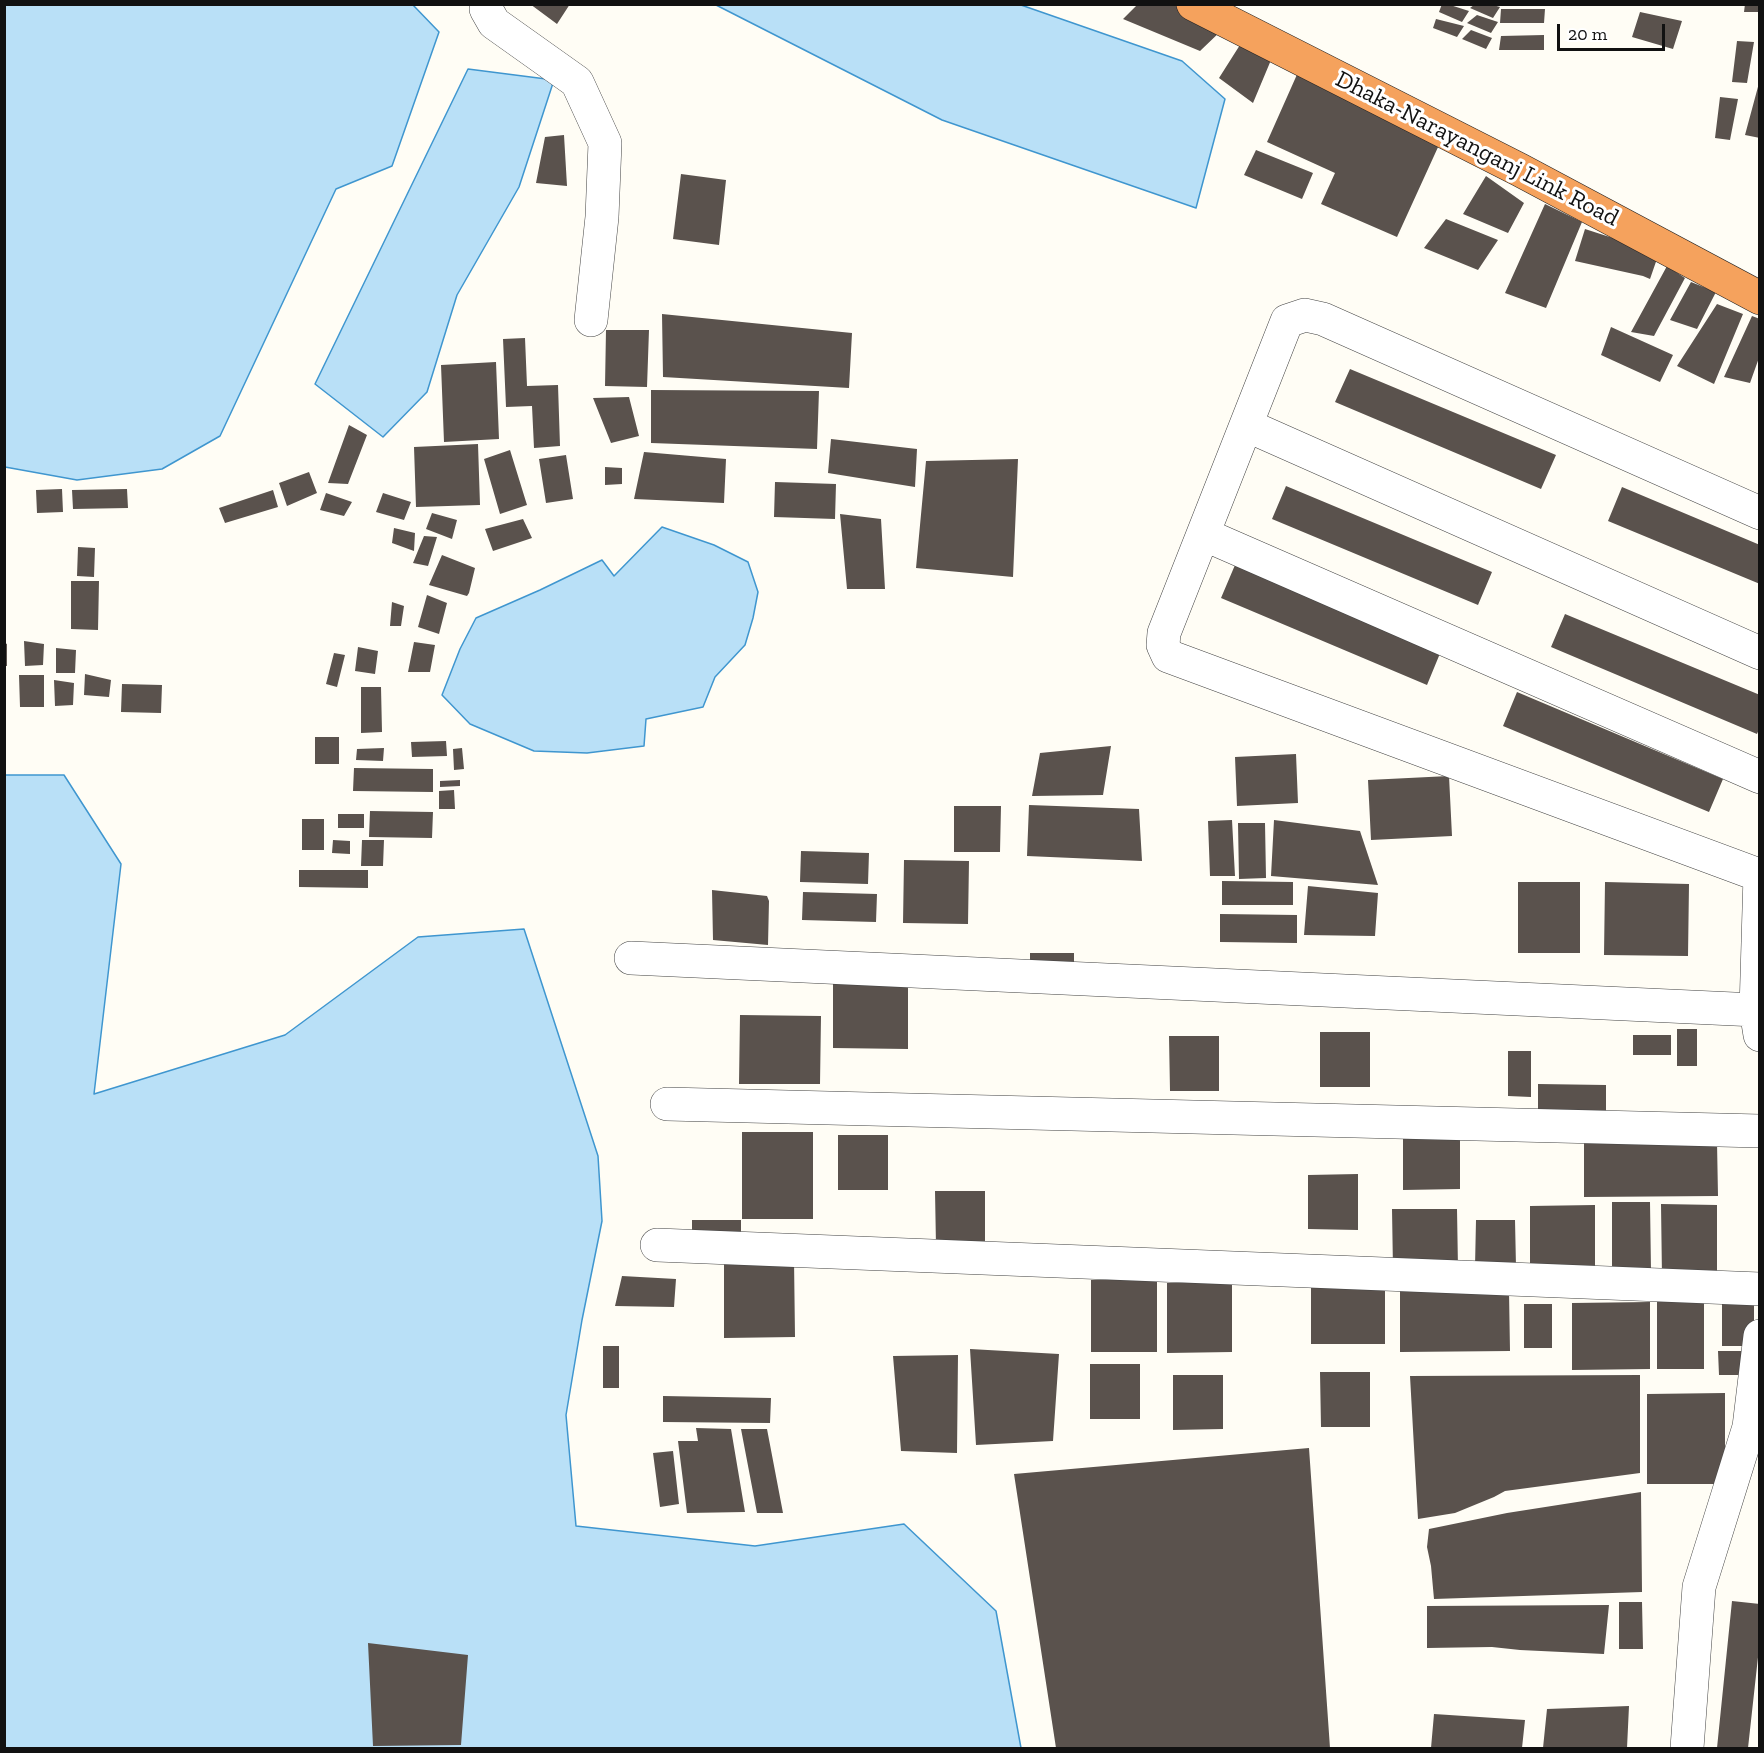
<!DOCTYPE html>
<style>
body{margin:0}
#map{position:relative;width:1764px;height:1753px;overflow:hidden;background:#fffdf5;font-family:"Zilla Slab",serif}
canvas{display:block}
.frame{position:absolute;inset:0;border:6px solid #111;pointer-events:none}
.scale{position:absolute;left:1557px;top:24px;width:108px;height:27px;box-sizing:border-box;border:3px solid #111;border-top:0;padding-left:8px;font-size:18px;line-height:21px;white-space:nowrap;color:#111;-webkit-text-stroke:4px #fff;paint-order:stroke}
</style>
<div id="map">
<canvas width="1764" height="1753"></canvas>
<div class="frame"></div>
<div class="scale">20 m</div>
</div>
<script>
const ctx = document.querySelector('canvas').getContext('2d');
ctx.lineJoin = 'round';
function paint(path, color) {
  ctx.fillStyle = color;
  ctx.fill(path, 'evenodd');
}
function trace(path, color, width, dash) {
  ctx.strokeStyle = color;
  ctx.lineWidth = width;
  ctx.lineCap = dash ? 'butt' : 'round';
  ctx.setLineDash(dash || []);
  ctx.stroke(path);
}
function drawText(font, color, halo, rows, align = 'center') {
  ctx.font = font + ' "Zilla Slab",serif';
  ctx.lineWidth = 6;
  ctx.setLineDash([]);
  ctx.textBaseline = 'middle';
  ctx.strokeStyle = halo;
  ctx.fillStyle = color;
  for (const [text, x, y, turn = 0] of rows) {
    ctx.save();
    ctx.translate(x, y);
    ctx.rotate((+turn || 0) * Math.PI / 180);
    ctx.textAlign = isNaN(turn) ? turn : align;
    if (halo) ctx.strokeText(text, 0, 0);
    ctx.fillText(text, 0, 0);
    ctx.restore();
  }
}
const water = new Path2D(`
 M4,5H413L439,32L392,166L336,189L220,436L162,469L77,480L5,467Z
 M716,5H1021L1182,61L1225,99L1196,208L942,120Z
 M468,69L554,80L519,187L457,295L427,392L383,437L315,384Z
 M662,527L714,545L748,562L758,592L753,618L745,645L715,677L703,707L646,719L644,746L587,753L534,751L470,724L442,695L460,649L476,618L540,590L602,560L614,576Z
 M4,775H64L121,864L94,1094L285,1035L418,937L524,929L598,1156L602,1221L582,1320L566,1415L576,1526L755,1546L904,1524L996,1611L1021,1748H5Z`);
paint(water, '#b9e0f7');
trace(water, '#3f96cf', 1.5);
paint(new Path2D(`
 M530,4H570L557,24Z
 M1138,4H1177L1223,29L1200,51L1123,19Z
 M1442,4H1447L1469,11L1462,22L1439,12Z
 M1745,4H1760V12H1744Z
 M1474,5H1493L1500,7L1493,18L1470,8Z
 M1501,9H1545L1544,23H1500Z
 M1640,12L1682,21L1673,49L1632,37Z
 M1477,15L1498,22L1491,33L1467,23Z
 M1436,19L1464,26L1457,37L1433,28Z
 M1471,30L1492,38L1486,49L1462,39Z
 M1544,35V50H1499L1501,36Z
 M1245,37L1271,60L1253,103L1219,78Z
 M1737,41L1754,42L1747,83L1732,82Z
 M1299,70L1444,134L1397,237L1321,204L1335,173L1267,142Z
 M1759,83H1760V138L1745,135Z
 M1720,97L1738,99L1730,140L1715,138Z
 M564,135L567,186L536,183L545,137Z
 M1256,150L1313,173L1302,199L1244,175Z
 M681,174L726,180L719,245L673,239Z
 M1486,176L1524,203L1508,233L1463,214Z
 M1545,204L1582,222L1546,308L1505,293Z
 M1446,219L1498,240L1478,270L1424,248Z
 M1585,229L1659,253L1650,279L1643,276L1575,261Z
 M1667,266L1685,278L1654,336L1631,332Z
 M1691,282L1716,292L1697,329L1670,320Z
 M1717,304L1743,314L1714,384L1677,366Z
 M662,314L852,333L849,388L663,377Z
 M1752,316L1760,319V355L1750,383L1724,377Z
 M1611,327L1673,355L1660,382L1601,355Z
 M606,330H649L647,387L605,386Z
 M525,338L527,386L558,385L560,446L534,448L532,406L506,407L503,339Z
 M496,362L499,439L444,442L441,365Z
 M1350,369L1556,455L1541,489L1335,402Z
 M651,390L819,391L817,449L651,443Z
 M629,397L639,436L611,443L593,398Z
 M349,425L367,435L348,484L328,483Z
 M831,439L917,449L915,487L828,473Z
 M478,444L480,505L416,507L414,447Z
 M510,450L527,505L500,514L484,459Z
 M644,452L726,459L724,503L634,499Z
 M566,455L573,499L546,503L539,459Z
 M1018,459L1013,577L916,568L926,461Z
 M605,467L622,468V484L605,485Z
 M309,472L317,493L287,506L279,483Z
 M775,482L836,484L835,519L774,517Z
 M1286,486L1492,572L1478,605L1272,519Z
 M1622,487L1760,545V584L1608,521Z
 M62,489L63,512L37,513L36,490Z
 M127,489L128,508L73,509L72,490Z
 M273,490L278,507L225,523L219,508Z
 M326,493L352,502L344,516L320,510Z
 M383,493L411,502L404,520L376,512Z
 M432,513L457,520L452,539L426,529Z
 M840,514L881,519L885,589H847Z
 M523,519L532,538L493,551L485,529Z
 M394,528L415,533L414,551L392,543Z
 M424,536L437,537L428,566L413,563Z
 M78,547L95,548L94,577L77,576Z
 M442,555L475,568L469,593L467,596L429,585Z
 M1235,565L1441,651L1427,685L1221,598Z
 M71,581H99L98,630L71,629Z
 M427,595L447,603L439,634L418,627Z
 M392,602L404,606L401,626H390Z
 M1565,614L1760,695V727L1757,734L1551,647Z
 M24,641L44,644L43,665L25,666Z
 M414,642L435,645L430,672H408Z
 M5,643L7,644V666H5Z
 M358,647L378,651L375,674L355,671Z
 M56,648L76,650L75,673H56Z
 M334,653L345,655L337,687L326,684Z
 M85,674L111,680L109,697L84,695Z
 M19,675H44V707H20Z
 M54,680L74,683L73,705L55,706Z
 M122,684L162,685L161,713L121,712Z
 M361,687H381L382,732L361,733Z
 M1517,692L1723,779L1709,812L1503,726Z
 M315,737H339V764H315Z
 M446,741L447,756L412,757L411,742Z
 M1111,746L1103,795L1032,796L1040,753Z
 M384,748L383,761L356,760L357,749Z
 M462,748L464,769L454,770L453,749Z
 M1296,754L1298,803L1237,806L1235,757Z
 M354,768L433,769V792L353,791Z
 M1449,776L1452,836L1371,840L1368,780Z
 M460,780V786L440,787V781Z
 M454,790L455,809H439V791Z
 M1029,805L1139,809L1142,861L1027,856Z
 M954,806H1001L1000,852H954Z
 M370,811L433,812L432,838L369,837Z
 M338,814H364V828H338Z
 M302,819H324V850H302Z
 M1232,820L1235,876H1210L1208,821Z
 M1274,820L1360,831L1378,885L1271,876Z
 M1238,823H1265L1266,878L1239,879Z
 M333,840L350,841V854L332,853Z
 M362,840H384L383,866H361Z
 M801,851L869,853L868,884L800,882Z
 M904,860L969,861L968,924L903,923Z
 M299,870H368V888L299,887Z
 M1222,881L1293,882V905H1222Z
 M1518,882H1580V953H1518Z
 M1605,882L1689,884L1688,956L1604,955Z
 M1308,886L1378,893L1375,936L1304,935Z
 M712,890L767,896L769,901L768,945L713,940Z
 M803,892L877,894L876,922L802,920Z
 M1220,914L1297,915V943L1220,942Z
 M1030,953H1074V972H1030Z
 M833,980L908,981V1049L833,1048Z
 M740,1015L821,1016L820,1084H739Z
 M1677,1029H1697V1066H1677Z
 M1320,1032H1370V1087H1320Z
 M1633,1035H1671V1055H1633Z
 M1169,1036H1219V1091H1170Z
 M1508,1051H1531V1097L1508,1096Z
 M1538,1084L1606,1085V1111L1538,1110Z
 M1403,1131H1460V1189L1403,1190Z
 M742,1132H813V1219H742Z
 M838,1135H888V1190H838Z
 M1717,1142L1718,1196L1584,1197V1143Z
 M1358,1174V1230L1308,1229V1175Z
 M935,1191H985V1246H936Z
 M1612,1202H1650L1651,1271H1612Z
 M1661,1204L1717,1205V1277L1662,1278Z
 M1595,1205V1271H1530V1206Z
 M1392,1209H1457L1458,1269L1393,1270Z
 M692,1220H741V1242L692,1241Z
 M1476,1220H1515L1516,1267H1475Z
 M724,1259H794L795,1337L724,1338Z
 M622,1276L676,1279L674,1307L615,1306Z
 M1157,1279V1352H1091V1280Z
 M1385,1281V1344H1311V1282Z
 M1232,1282V1352L1167,1353V1283Z
 M1400,1291H1509L1510,1351L1400,1352Z
 M1704,1299V1369H1657V1300Z
 M1754,1299V1346H1722V1300Z
 M1650,1302V1369L1572,1370V1303Z
 M1524,1304H1552V1348H1524Z
 M603,1346H619V1388H603Z
 M970,1349L1059,1354L1053,1441L976,1445Z
 M1718,1351H1752L1751,1375H1719Z
 M958,1355L957,1453L901,1451L893,1356Z
 M1090,1364H1140V1419H1090Z
 M1320,1372H1370V1427H1321Z
 M1173,1375H1223V1429L1173,1430Z
 M1640,1375V1473L1505,1491L1494,1497L1455,1513L1418,1519L1410,1376Z
 M1725,1393V1484H1647V1394Z
 M663,1396L771,1398L770,1423L663,1422Z
 M696,1428L731,1429L745,1512L687,1513L678,1441H698Z
 M741,1429H767L783,1513H757Z
 M1309,1448L1330,1748H1056L1014,1474Z
 M673,1451L679,1504L660,1507L653,1453Z
 M1641,1492L1642,1592L1434,1599L1431,1566L1427,1547L1429,1529L1507,1513Z
 M1732,1601L1760,1604V1639L1748,1748H1717Z
 M1619,1602H1642L1643,1649H1619Z
 M1609,1605L1604,1654L1520,1650L1492,1647L1427,1648V1606Z
 M368,1643L468,1655L461,1745L373,1746Z
 M1629,1706L1627,1748H1543L1547,1709Z
 M1434,1714L1525,1720L1522,1748H1431Z`), '#5a524d');
const street = new Path2D(`
 M487,4L486,9L494,23L577,82L605,143L602,217L591,320
 M1246,425L1760,653
 M1203,534L1760,777
 M1759,875L1168,656L1163,645L1164,633L1287,321L1305,315L1323,319L1760,513
 M1760,875L1756,1010L1760,1035
 M631,958L1756,1010
 M667,1104L1760,1131
 M657,1245L1760,1289
 M1687,1748L1699,1587L1749,1427L1760,1336`);
const highway = new Path2D(`
 M1193,4L1520,170L1760,298`);
trace(street, '#444', 34);
trace(highway, '#222', 34);
trace(street, '#fff', 33);
trace(highway, '#f5a25d', 33);
drawText('24px', '#111', '#fff', [
 ["Dhaka-Narayanganj Link Road",1477,149,27]
]);
</script>
